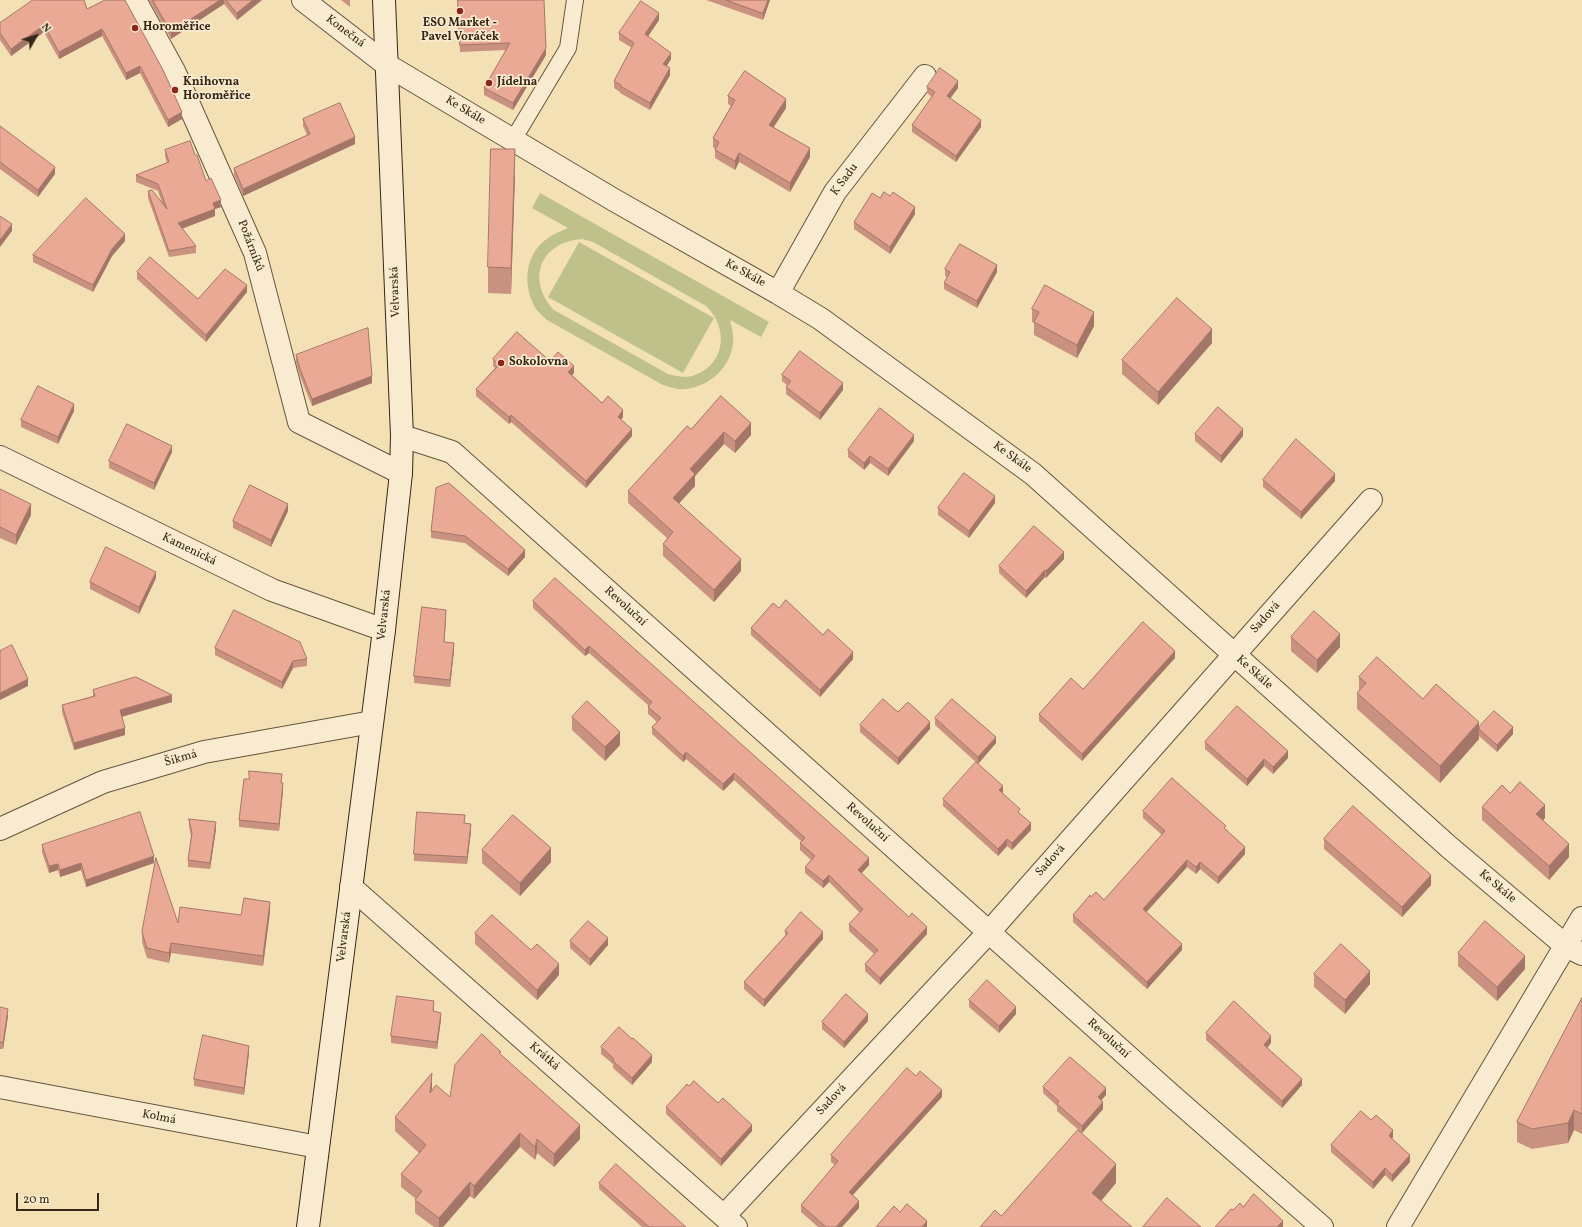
<!DOCTYPE html>
<meta charset="utf-8">
<style>
body{margin:0}
#map{position:relative;width:1582px;height:1227px;overflow:hidden;background:#f4e0b5;font-family:Vollkorn,serif}
canvas{display:block}
.north{position:absolute;left:16px;top:16px;width:40px;height:40px;-webkit-text-stroke:3px #f8ebcf;paint-order:stroke;rotate:51deg;font-size:11px;font-weight:700;line-height:16px;text-align:center;color:#362716}
.north::after{content:'';display:block;margin:auto;width:14px;height:18px;background:#362716;clip-path:polygon(50% 0,100% 100%,50% 72%,0 100%)}
.scale{position:absolute;left:16px;top:1193px;width:83px;height:18px;box-sizing:border-box;border:2px solid #362716;border-top:0;padding-left:5px;font-size:12px;line-height:14px;white-space:nowrap;color:#362716;-webkit-text-stroke:3px #f8ebcf;paint-order:stroke}
</style>
<div id="map">
<canvas width="1582" height="1227"></canvas>
<div class="north">N</div>
<div class="scale">20 m</div>
</div>
<script>
const ctx = document.querySelector('canvas').getContext('2d');
ctx.lineJoin = 'round';
function paint(path, color) {
  ctx.fillStyle = color;
  ctx.fill(path, 'evenodd');
}
function trace(path, color, width, dash) {
  ctx.strokeStyle = color;
  ctx.lineWidth = width;
  ctx.lineCap = dash ? 'butt' : 'round';
  ctx.setLineDash(dash || []);
  ctx.stroke(path);
}
function drawText(font, color, halo, rows, align = 'center') {
  ctx.font = font + ' Vollkorn,serif';
  ctx.lineWidth = 3.5;
  ctx.setLineDash([]);
  ctx.textBaseline = 'middle';
  ctx.strokeStyle = halo;
  ctx.fillStyle = color;
  for (const [text, x, y, turn = 0] of rows) {
    ctx.save();
    ctx.translate(x, y);
    ctx.rotate((+turn || 0) * Math.PI / 180);
    ctx.textAlign = isNaN(turn) ? turn : align;
    if (halo) ctx.strokeText(text, 0, 0);
    ctx.fillText(text, 0, 0);
    ctx.restore();
  }
}
paint(new Path2D(`
 M540,193L769,322L761,337L730,320C732,328 734,336 733,344C730,370 704,391 678,389C673,388 668,387 663,385L547,320C543,316 539,313 536,309C523,288 524,257 544,241C551,235 559,232 568,228L532,208ZM582,239L593,242L706,306C729,327 726,366 692,376C684,378 676,376 668,374L554,310C526,280 540,242 582,239Z
 M579,242L714,318L683,373L548,297Z`), '#bfc18b');
const service = new Path2D(`
 M513,140L568,48L575,0`);
const minor = new Path2D(`
 M135,0L174,71L255,253L299,422L401,473
 M303,0L387,65L614,200L778,293L821,319L1033,474L1449,847L1566,946L1582,954
 M778,293L835,192L925,76
 M0,457L272,590L384,630
 M0,829L103,782L204,752L372,722
 M351,887L736,1227
 M0,1087L318,1147
 M724,1216L989,932L1371,500
 M1398,1227L1582,918`);
const tertiary = new Path2D(`
 M402,436L452,452L1171,1095L1322,1227`);
const secondary = new Path2D(`
 M308,1227L384,630L401,473L402,436L384,0`);
trace(service, '#66553e', 18);
trace(minor, '#66553e', 24);
trace(tertiary, '#66553e', 24);
trace(secondary, '#362716', 24);
trace(service, '#f8ebcf', 16);
trace(minor, '#f8ebcf', 22);
trace(tertiary, '#f8ebcf', 22);
trace(secondary, '#f8ebcf', 22);
paint(new Path2D(`
 M105,0L182,119L168,127L140,73L126,80L102,36L59,59L44,32L11,56L0,40V23L87,9Z
 M149,0H262L237,20L224,4L171,39Z
 M341,0H350V7Z
 M458,0L546,55L513,110L484,95V88L506,50L460,52Z
 M706,0H770L763,20Z
 M659,20L648,36L671,59L667,66L670,75L650,110L620,93V92L614,88V81L632,48L619,40V33Z
 M927,87L958,88L950,98L981,127L956,162L912,132V125L932,97L927,93Z
 M728,96L786,108L774,127L810,157L790,192L739,162L735,170L715,158V149L713,147V138L731,106L728,104Z
 M303,119L355,144L243,196L234,175V168L307,135L303,126Z
 M0,126L55,174L38,197L0,169Z
 M165,150L206,181L221,207L215,209V216L182,229L196,246V253L169,257L148,198V191L162,203L158,191L136,182V175L167,163L165,156Z
 M515,175L511,294L488,293V267Z
 M880,198L915,214L890,254L854,229V222Z
 M125,241L112,256L93,292L33,262V255Z
 M945,269L997,272L977,308L944,289V283L947,277L945,276Z
 M137,272L198,299L247,292L206,342L137,279Z
 M1032,309L1094,326L1077,358L1034,335V323L1032,322Z
 M1212,343L1158,405L1122,374V360Z
 M296,355L372,383L312,406L300,376L296,362Z
 M493,359L550,361L574,373L572,375L602,403L623,417L621,420L632,436L586,488L511,422L509,424L476,396V389L495,368L493,366Z
 M782,375L843,390L820,420L786,394V387L788,386L782,381Z
 M721,396L751,435L735,453L724,444L695,476V486L679,503L741,571L714,602L663,556V544L667,538L628,503V491L691,429Z
 M74,411L58,444L21,427V420Z
 M1195,434L1243,436L1221,463L1195,441Z
 M914,441L888,476L870,463L864,470L848,457V450Z
 M172,452L154,490L109,468V461Z
 M1263,480L1335,481L1301,519L1263,487Z
 M449,483L525,557L508,576L465,543L431,538V531Z
 M0,489L31,515L16,545L0,538Z
 M995,503L969,538L938,515V508Z
 M288,511L271,547L233,528V521Z
 M1064,559L1046,578L1045,577L1026,598L999,573V566Z
 M156,578L139,614L90,589V582Z
 M533,601L869,865L861,874L927,934L880,985L865,971V964L874,954L849,931V924L860,913L829,882L823,888L805,873V867L811,860L800,850V843L802,842L734,780L723,791L686,759L683,762L652,734V727L657,722L648,714V707L649,706L589,653L585,656L533,608Z
 M779,608L823,635L853,659L820,697L751,635V628Z
 M446,617L444,642L454,650L450,687L414,683V676Z
 M1291,637L1340,647L1317,673L1291,651Z
 M215,648L307,659V666L293,668L282,689L215,655Z
 M1175,658L1082,761L1039,721V714L1083,689Z
 M1359,677L1423,699L1479,727L1513,734L1497,752L1479,736V739L1440,783L1357,709V693L1359,690Z
 M93,690L172,702L122,717L125,735L74,750L62,712V705L93,696Z
 M898,712L930,729L898,765L860,732V725Z
 M572,717L620,745L605,761L572,730Z
 M935,718L996,743L978,764L935,725Z
 M1205,742L1288,758L1273,774L1264,766L1247,786L1205,749Z
 M281,783L283,790L279,831L239,827V820Z
 M1003,793L1020,814L1031,830L1012,850L1007,846L998,856L943,806V799Z
 M1510,793L1545,818L1543,820L1569,857L1549,880L1482,820V807Z
 M1143,811L1226,829L1245,854L1218,884L1200,869L1196,874L1187,867L1146,912L1182,950L1147,989L1073,922V915L1091,897L1104,900L1162,835L1143,818Z
 M189,819L216,829L210,869L188,867V860L191,837L189,826Z
 M465,823L471,831L467,864L414,861V854Z
 M1324,839L1431,885L1402,917L1324,849Z
 M42,845L154,863L86,887L81,870L60,877L58,870L49,873L42,852Z
 M482,850L551,862L520,896L482,863Z
 M270,912L263,966L171,953L169,963L147,958L142,942V932L178,923Z
 M785,931L823,939L764,1007L744,989V982L785,936Z
 M475,933L531,950L559,975L537,1000L475,944Z
 M570,941L608,945L590,966L570,948Z
 M1458,953L1525,969L1497,1001L1458,966Z
 M1314,974L1370,984L1345,1014L1314,987Z
 M1582,998V1134L1574,1130L1568,1143L1532,1149L1517,1142V1122Z
 M969,1000L1016,1014L999,1033L969,1007Z
 M0,1007L8,1016L3,1049H0Z
 M434,1008V1012L441,1019L437,1049L391,1043V1036Z
 M868,1021L844,1048L822,1029V1022Z
 M1206,1033L1271,1043L1267,1048L1302,1085L1282,1108L1206,1040Z
 M601,1047L652,1062L632,1085L613,1068V1064L601,1054Z
 M249,1053L244,1095L194,1086V1079Z
 M501,1055L580,1139L554,1167L537,1153L535,1160L520,1147L474,1199L470,1196L443,1227H434L415,1213V1200L416,1199L401,1187V1174L419,1153L395,1131V1117L432,1087V1090L450,1097Z
 M916,1076L942,1097L853,1195L859,1208L842,1227H818L801,1212V1205L835,1165L831,1162V1155Z
 M689,1086L718,1103L752,1131L721,1166L666,1114V1107Z
 M1043,1087L1106,1095L1101,1100L1103,1109L1082,1133L1057,1111V1106L1043,1093Z
 M1371,1120L1393,1137L1392,1139L1410,1162L1392,1182L1385,1175L1373,1189L1331,1152V1145Z
 M599,1183L686,1227H642L599,1189Z`), '#c9917f');
paint(new Path2D(`
 M220,0H224V4L171,39V32Z
 M253,0H262L237,20V13Z
 M768,0H770L763,20V13Z
 M659,13V20L645,41V34Z
 M44,25V32L11,56V49Z
 M102,29V36L59,59V52Z
 M546,48V55L513,110V103Z
 M671,53V59L663,71V64Z
 M140,66V73L126,80V73Z
 M670,68V75L650,110V103Z
 M958,81V88L947,103V96Z
 M786,99V108L769,134V125Z
 M182,112V119L168,127V120Z
 M981,120V127L956,162V156Z
 M355,137V144L243,196V189Z
 M810,148V157L790,192V183Z
 M515,149V175L511,294V268Z
 M739,153V162L735,170V161Z
 M55,167V174L38,197V190Z
 M221,200V207L215,209V216L178,230V223L213,203Z
 M915,207V214L890,254V247Z
 M12,224V231L0,247V240Z
 M125,234V241L112,256L93,292V285L112,249Z
 M997,265V272L977,308V301Z
 M247,285V292L206,342V335Z
 M1094,312V326L1077,358V345Z
 M1212,329V343L1158,405V392Z
 M574,366V373L568,379V372Z
 M372,376V383L312,406V399Z
 M843,383V390L820,420V413Z
 M74,404V411L58,444V437Z
 M623,410V417L618,424V417Z
 M511,415V422L509,424V417Z
 M751,423V435L735,453V441Z
 M632,429V436L586,488V481Z
 M1243,429V436L1221,463V456Z
 M724,432V444L695,476V486L673,510V498L690,469Z
 M914,435V441L888,476V469Z
 M172,446V452L154,490V483Z
 M870,456V463L864,470V463Z
 M1335,474V481L1301,519V512Z
 M995,496V503L969,538V531Z
 M31,504V515L16,545V535Z
 M288,504V511L271,547V540Z
 M525,550V557L508,576V569Z
 M1064,552V559L1046,578V571Z
 M741,559V571L714,602V590Z
 M1045,570V577L1026,598V591Z
 M156,572V578L139,614V607Z
 M446,610V617L444,649V642Z
 M1340,634V647L1317,673V660Z
 M454,643V650L450,687V680Z
 M589,646V653L585,656V650Z
 M1175,651V658L1082,761V754Z
 M853,652V659L820,697V690Z
 M293,661V668L282,689V682Z
 M28,679V686L0,700V693Z
 M172,695V702L120,717V710Z
 M930,722V729L898,765V758Z
 M1479,722V739L1440,783V766Z
 M1513,727V734L1497,752V745Z
 M125,728V735L74,750V743Z
 M620,732V745L605,761V747Z
 M996,737V743L978,764V757Z
 M1288,751V758L1273,774V767Z
 M686,752V759L683,762V756Z
 M1264,759V766L1247,786V779Z
 M734,773V780L723,791V784Z
 M283,783V790L279,831V824Z
 M1003,786V793L999,790Z
 M1545,805V818L1536,828V814Z
 M216,822V829L210,869V863Z
 M1031,823V830L1012,850V843Z
 M471,824V831L467,864V857Z
 M1007,839V846L998,856V849Z
 M1569,844V857L1549,880V866Z
 M1245,847V854L1218,884V877Z
 M551,848V862L520,896V883Z
 M154,856V863L86,887V880Z
 M869,858V865L858,877V870Z
 M1187,860V867L1143,916V909Z
 M1200,862V869L1196,874V867Z
 M81,863V870L60,877V870Z
 M58,864V870L49,873V866Z
 M829,875V882L823,888V881Z
 M1431,875V885L1402,917V907Z
 M270,902V912L263,966V956Z
 M927,927V934L880,985V978Z
 M823,932V939L764,1007V1000Z
 M608,938V945L590,966V959Z
 M171,943V953L169,963V953Z
 M1182,944V950L1147,989V982Z
 M1525,956V969L1497,1001V987Z
 M559,964V975L537,1000V990Z
 M1370,971V984L1345,1014V1000Z
 M1016,1007V1014L999,1033V1026Z
 M8,1009V1016L3,1049V1043Z
 M441,1013V1019L437,1049V1042Z
 M868,1014V1021L844,1048V1042Z
 M1271,1036V1043L1264,1052V1045Z
 M249,1046V1053L244,1095V1088Z
 M652,1055V1062L632,1085V1078Z
 M432,1073V1087L430,1106V1093Z
 M1302,1079V1085L1282,1108V1101Z
 M1106,1088V1095L1098,1104V1097Z
 M942,1090V1097L849,1199V1192Z
 M1103,1102V1109L1082,1133V1126Z
 M1574,1110V1130L1568,1143V1123Z
 M580,1125V1139L554,1167V1154Z
 M752,1125V1131L721,1166V1159Z
 M1393,1130V1137L1389,1143V1136Z
 M520,1133V1147L474,1199V1186Z
 M537,1139V1153L535,1160V1147Z
 M1410,1155V1162L1392,1182V1175Z
 M1116,1164V1183L1092,1212V1193Z
 M1385,1168V1175L1373,1189V1182Z
 M470,1182V1196L443,1227H439V1218Z
 M859,1201V1208L842,1227H836Z
 M927,1221V1227H922Z
 M1283,1221V1227H1277Z`), '#a47668');
const building = new Path2D(`
 M33,0H84L87,9L105,0H125L163,70L182,112L168,120L140,66L126,73L102,29L59,52L44,25L11,49L0,33V23Z
 M153,0H220L171,32Z
 M226,0H253L237,13Z
 M458,0H544L546,48L513,103L484,88L510,43L460,45Z
 M726,0H768L763,13Z
 M641,1L659,13L645,34L671,53L663,64L670,68L650,103L620,86L621,85L614,81L634,43L619,33Z
 M940,68L958,81L947,96L981,120L956,156L912,125L935,92L927,87Z
 M745,71L786,99L769,125L810,148L790,183L739,153L735,161L715,150L719,142L713,138L735,100L728,96Z
 M340,103L355,137L243,189L234,168L310,134L303,119Z
 M0,126L55,167L38,190L0,162Z
 M190,141L195,155H197L206,181L211,178L221,200L213,203L215,209L178,223L196,246L169,251L148,191L152,190L167,209L158,184L136,175L169,162L165,150Z
 M491,149H515L511,268L488,267Z
 M884,192L890,196L893,192L915,207L890,247L854,222L872,193L880,198Z
 M86,198L125,234L112,249L93,285L33,255Z
 M0,216L12,224L0,240Z
 M960,244L997,265L977,301L944,283L950,272L945,269Z
 M150,257L198,299L225,269L247,285L206,335L137,272Z
 M1045,285L1094,312L1077,345L1034,322L1039,312L1032,309Z
 M1177,298L1212,329L1158,392L1122,360Z
 M368,328L372,376L312,399L300,369L296,355Z
 M517,332L550,361L558,352L574,366L568,372L602,403L608,396L623,410L618,417L632,429L586,481L511,415L509,417L476,389L499,365L493,359Z
 M800,351L843,383L820,413L786,387L791,381L782,375Z
 M38,386L74,404L58,437L21,420Z
 M721,396L751,423L735,441L724,432L690,469L695,474L673,498L741,559L714,590L663,544L673,532L628,491L687,426L691,429Z
 M1218,407L1243,429L1221,456L1195,434Z
 M880,408L914,435L888,469L870,456L864,463L848,450Z
 M127,424L172,446L154,483L109,461Z
 M1296,439L1335,474L1301,512L1263,480Z
 M964,473L995,496L969,531L938,508Z
 M449,483L525,550L508,569L465,536L431,531L436,488Z
 M250,485L288,504L271,540L233,521Z
 M0,489L31,504L16,535L0,527Z
 M1034,526L1064,552L1046,571L1045,570L1026,591L999,566Z
 M106,547L156,572L139,607L90,582Z
 M555,578L869,858L858,870L909,917L912,913L927,927L880,978L865,964L878,950L849,924L863,909L829,875L823,881L805,867L815,856L800,843L805,838L734,773L723,784L686,752L683,756L652,727L661,718L648,707L652,702L589,646L585,650L533,601Z
 M786,600L823,635L828,629L853,652L820,690L751,628L773,603L779,608Z
 M422,607L446,610L444,642L454,643L450,680L414,676Z
 M234,610L300,642L307,659L293,661L282,682L215,648Z
 M1314,611L1340,634L1317,660L1291,637Z
 M1143,622L1175,651L1082,754L1039,714L1071,678L1083,689Z
 M12,645L28,679L0,693V651Z
 M1377,657L1423,699L1436,684L1479,722L1440,766L1357,693L1366,683L1359,677Z
 M136,677L172,695L120,710L125,728L74,743L62,705L95,696L93,690Z
 M883,699L898,712L908,702L930,722L898,758L860,725Z
 M952,699L996,737L978,757L935,718Z
 M587,701L620,732L605,747L572,717Z
 M1237,706L1288,751L1273,767L1264,759L1247,779L1205,742Z
 M1494,711L1513,727L1497,745L1479,729V727Z
 M976,762L1003,786L999,790L1020,809L1018,812L1031,823L1012,843L1007,839L998,849L943,799Z
 M249,771L282,774L281,783H283L279,824L239,820L244,779H249Z
 M1172,778L1226,826L1224,828L1245,847L1218,877L1200,862L1196,867L1187,860L1143,909L1182,944L1147,982L1073,915L1090,895L1091,897L1096,892L1104,900L1165,831L1143,811Z
 M1520,782L1545,805L1536,814L1569,844L1549,866L1482,807L1502,785L1510,793Z
 M1353,806L1431,875L1402,907L1324,839Z
 M140,812L154,856L86,880L81,863L60,870L58,864L49,866L42,845Z
 M417,812L465,815L464,823L471,824L467,857L414,854Z
 M513,815L551,848L520,883L482,850Z
 M189,819L216,822L210,863L188,860L192,833Z
 M156,858L178,923L180,907L241,915L244,898L270,902L263,956L171,943L169,953L147,948L142,932Z
 M801,912L823,932L764,1000L744,982L788,933L785,931Z
 M492,915L531,950L537,944L559,964L537,990L475,933Z
 M588,921L608,938L590,959L570,941Z
 M1485,921L1525,956L1497,987L1458,953Z
 M1341,944L1370,971L1345,1000L1314,974Z
 M987,980L1016,1007L999,1026L969,1000Z
 M846,994L868,1014L844,1042L822,1022Z
 M397,996L434,1001L433,1011L441,1013L437,1042L391,1036Z
 M1582,998V1114L1574,1110L1568,1123L1532,1129L1517,1122Z
 M1234,1001L1271,1036L1264,1045L1302,1079L1282,1101L1206,1033Z
 M0,1007L8,1009L3,1043L0,1042Z
 M619,1027L632,1039L633,1038L652,1055L632,1078L613,1061L614,1059L601,1047Z
 M482,1034L501,1052L499,1053L580,1125L554,1154L537,1139L535,1147L520,1133L474,1186L470,1182L439,1218L415,1200L422,1191L401,1174L426,1145L395,1117L432,1073L430,1093L436,1085L450,1097L455,1065Z
 M203,1035L249,1046L244,1088L194,1079Z
 M1070,1057L1106,1088L1098,1097L1103,1102L1082,1126L1057,1104L1059,1101L1043,1087Z
 M907,1068L916,1076L920,1071L942,1090L849,1192L859,1201L836,1227H826L801,1205L838,1161L831,1155Z
 M694,1081L718,1103L723,1098L752,1125L721,1159L666,1107L687,1084L689,1086Z
 M1361,1111L1371,1120L1376,1115L1393,1130L1389,1136L1410,1155L1392,1175L1385,1168L1373,1182L1331,1145Z
 M1078,1130L1116,1164L1092,1193L1132,1227H980L995,1210L1001,1216Z
 M616,1164L686,1227H649L599,1183Z
 M1254,1194L1283,1221L1277,1227H1215L1231,1209L1233,1210L1240,1203L1243,1207Z
 M1167,1198L1201,1227H1143Z
 M907,1204L927,1221L922,1227H876L894,1206L900,1212Z`);
paint(building, '#eaa994');
trace(building, '#a47668', 1);
for (const [x, y, r, color] of [
 [460,11,4,"#8f2418"],
 [135,28,4,"#8f2418"],
 [489,83,4,"#8f2418"],
 [175,90,4,"#8f2418"],
 [501,363,4,"#8f2418"]
]) {
  const dot = new Path2D();
  dot.arc(x, y, r, 0, 2 * Math.PI);
  ctx.fillStyle = color;
  ctx.fill(dot);
  trace(dot, '#f8ebcf', 1.5);
}
drawText('bold 12px', '#362716', '#f8ebcf', [
 ["ESO Market -",460,24,"center"],
 ["Pavel Voráček",460,38,"center"],
 ["Horoměřice",143,28],
 ["Knihovna",183,83],
 ["Horoměřice",183,97],
 ["Jídelna",497,83],
 ["Sokolovna",509,363]
], 'left');
drawText('12px', '#362716', '#f8ebcf', [
 ["Konečná",345,32,37],
 ["Ke Skále",465,111,31],
 ["K Sadu",845,180,-53],
 ["Požárníků",250,246,69],
 ["Ke Skále",745,274,29],
 ["Velvarská",396,292,-92],
 ["Ke Skále",1012,458,36],
 ["Kamenická",189,550,26],
 ["Revoluční",625,607,42],
 ["Velvarská",385,615,-84],
 ["Sadová",1266,618,-48],
 ["Ke Skále",1254,673,42],
 ["Šikmá",181,759,-16],
 ["Revoluční",867,823,42],
 ["Sadová",1051,861,-48],
 ["Ke Skále",1497,887,40],
 ["Velvarská",345,937,-83],
 ["Revoluční",1108,1039,42],
 ["Krátká",544,1057,41],
 ["Sadová",832,1100,-47],
 ["Kolmá",159,1118,11]
]);
</script>
